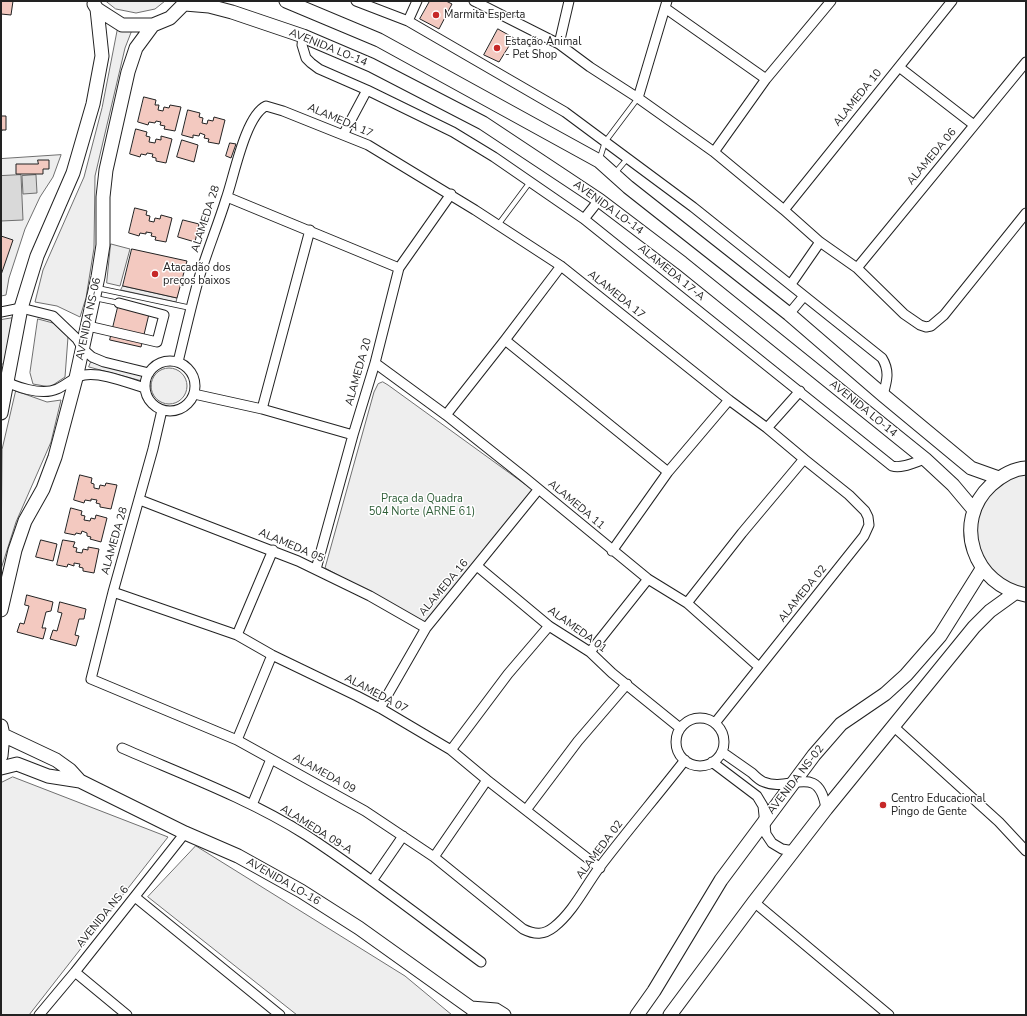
<!DOCTYPE html>
<meta charset="utf-8">
<style>
body{margin:0}
#map{position:relative;width:1027px;height:1016px;overflow:hidden;background:#fff;font-family:"Nunito Sans",sans-serif}
canvas{display:block}
.frame{position:absolute;inset:0;border:2px solid #222;pointer-events:none}
</style>
<div id="map">
<canvas width="1027" height="1016"></canvas>
<div class="frame"></div>
</div>
<script>
const ctx = document.querySelector('canvas').getContext('2d');
ctx.lineJoin = 'round';
function paint(path, color) {
  ctx.fillStyle = color;
  ctx.fill(path, 'evenodd');
}
function trace(path, color, width, dash) {
  ctx.strokeStyle = color;
  ctx.lineWidth = width;
  ctx.lineCap = dash ? 'butt' : 'round';
  ctx.setLineDash(dash || []);
  ctx.stroke(path);
}
function drawText(font, color, halo, rows, align = 'center') {
  ctx.font = font + ' "Nunito Sans",sans-serif';
  ctx.lineWidth = 3;
  ctx.setLineDash([]);
  ctx.textBaseline = 'middle';
  ctx.strokeStyle = halo;
  ctx.fillStyle = color;
  for (const [text, x, y, turn = 0] of rows) {
    ctx.save();
    ctx.translate(x, y);
    ctx.rotate((+turn || 0) * Math.PI / 180);
    ctx.textAlign = isNaN(turn) ? turn : align;
    if (halo) ctx.strokeText(text, 0, 0);
    ctx.fillText(text, 0, 0);
    ctx.restore();
  }
}
const green = new Path2D(`
 M106,1H165L155,9L136,13L116,9Z
 M118,28L132,30L125,48L95,176L94,248L86,298L80,317L57,306L35,302L43,270L84,177L102,108Z
 M61,155L53,177L40,197L25,229L9,278L6,295L1,296V159Z
 M13,318L4,365L1,363V320Z
 M38,319L53,323L68,337L65,377L50,387L33,384L30,373Z
 M91,362L143,375L142,381L89,367Z
 M151 386a18 18 0 1 1 36 0a18 18 0 1 1-36 0Z
 M383,382L388,385L533,490L426,623L325,568L374,392L378,384Z
 M16,391L47,402L61,400L51,442L16,522L1,569L2,450Z
 M1026,473V590C1001,587 979,562 977,538C975,523 981,506 989,494C998,482 1013,477 1026,473Z
 M13,777L168,837L29,1015H1V783Z
 M196,846L405,976L452,1015H297L148,897Z`);
paint(green, '#eee');
trace(green, '#6f6f6f', 1);
const parking = new Path2D(`
 M111,244L130,249L120,286L107,283Z
 M123,286L177,298L176,302L121,290Z`);
paint(parking, '#ededed');
trace(parking, '#6f6f6f', 1);
const water = new Path2D(`
 M21,175L23,220L1,221V176Z
 M36,175L37,193L23,194L22,176Z`);
paint(water, '#d9d9d9');
trace(water, '#6f6f6f', 1);
const building = new Path2D(`
 M1,1H13L11,15L1,14Z
 M430,1H446L452,4L439,29L420,19Z
 M498,29L514,38L499,62L484,55Z
 M144,97L156,100L155,105H159L158,110L163,111L164,107L169,108L170,105L181,107L175,131L164,129L165,126L160,125L161,122L156,121L155,123L149,122L148,125L138,122Z
 M188,110L200,113L199,117L203,118L202,123L207,124L208,120L213,121L214,117L225,120L219,144L208,142L209,139L204,138L205,135L200,133L199,136L193,135V138L182,135Z
 M1,113V116H6V130H2L1,133Z
 M136,129L147,132L146,136L150,137L149,142L155,143L156,139L161,140V136L172,139L166,163L156,161V158L152,157L153,154L147,153L146,155L141,154L140,157L130,154Z
 M182,140L198,145L194,162L177,157Z
 M230,143L236,144L231,158L226,156Z
 M38,160H49V169H43V174H16V164H38Z
 M135,208L147,211L146,215L150,216L149,221L154,222L155,218L160,219L161,215L172,218L166,242L155,240L156,237L151,236L152,233L146,232V234L140,233L139,236L129,233Z
 M183,220L199,224L195,242L178,237Z
 M1,236L13,240L1,275Z
 M132,249L187,261L177,298L123,286Z
 M118,307L149,314L141,347L110,340Z
 M80,475L92,478L91,483L94,484V488L99,489L100,485L105,486L106,483L117,485L111,509L100,507V504L96,503L97,500L91,499V501L85,500L84,503L74,500Z
 M71,508L82,511L81,515L85,516L84,520L90,521L91,518L95,519L96,515L107,518L101,542L90,539L91,537L87,536V533L82,531L81,534L76,533L75,535L65,533Z
 M41,540L57,544L53,561L36,557Z
 M63,540L75,542L73,547L77,548L76,552L82,553L83,549L88,550V547L99,549L94,573L83,571V568L79,567L80,564L74,563V566L68,564L67,567L57,565Z
 M27,595L53,602L51,611L46,612L42,628H46L43,639L17,632L20,623L24,624L29,606L25,605Z
 M60,602L86,609L84,619H79L75,635L79,636L76,646L50,639L53,630L57,631L62,613L58,612Z`);
paint(building, '#f3c9c0');
trace(building, '#222', 1);
const lane = new Path2D(`
 M599,161L605,142L638,98
 M615,173L627,159
 M498,225L530,182
 M97,288L191,308
 M95,298L119,303`);
const street = new Path2D(`
 M356,1L408,21L565,112L693,207L882,358C890,371 887,381 883,395
 M474,1L559,44L590,67L638,98L714,152L784,210L820,242L857,268L904,314L920,325L926,327L931,326L944,315L1026,213
 M665,8L766,79
 M408,21L417,1
 M303,36L302,45L306,58L311,63L319,69L367,90L453,132L494,157L584,219L892,466C902,469 915,462 925,459
 M559,44L569,1
 M899,67L974,125
 M638,98L667,1
 M343,135L367,90
 M714,152L766,79L831,1
 M227,197L399,268
 M784,210L952,1
 M584,219L599,200
 M857,268L1026,62
 M791,284L820,242
 M1,312L21,308L53,316L77,339L83,349L92,357L104,362L149,373
 M789,314L804,296
 M88,326L157,342L164,315L119,303
 M505,340L668,472
 M145 386a25 25 0 1 1 50 0a25 25 0 1 1-50 0Z
 M178,362C184,337 190,311 197,285C205,256 217,228 226,199C234,177 245,116 266,106L283,111L368,145L475,210L561,266L729,400L767,428L804,459L849,495L865,511L868,517L869,525L864,536L715,723
 M375,363L446,415L524,477L648,579L687,603L759,667
 M1,378C13,387 42,396 57,389C66,385 74,377 84,375C102,372 128,383 145,388
 M194,394L262,409L353,435
 M262,409L310,230
 M162,410L153,449L113,592L91,679L237,740L365,811L434,857L523,929C535,935 544,935 554,927C573,912 585,887 599,868C627,831 657,796 685,760
 M446,415L505,340L561,266
 M767,428L800,391
 M140,500L298,561L370,596L426,628
 M612,551L668,472L729,400
 M477,566L549,626L590,652L612,673L680,728
 M316,569L353,435L375,363L399,268L451,194
 M113,592L237,635L272,655L357,696L380,708L451,750L487,780L600,868
 M687,603L742,533L804,459
 M237,635L273,550
 M590,652L648,579
 M380,708L426,628L538,490
 M676 742a24 24 0 1 1 48 0a24 24 0 1 1-48 0Z
 M893,726L999,822L1026,851
 M237,740L272,655
 M122,748C184,775 249,799 306,835C366,874 423,919 481,962
 M451,750L508,674L549,626
 M722,752C732,759 742,766 752,773C755,776 760,781 764,782C789,793 819,761 826,809
 M712,762L757,796L763,806L766,834L772,843L782,849L794,851
 M252,805L271,759
 M526,810L578,741L627,684
 M434,857L487,780
 M372,881L403,836
 M135,897L280,1015
 M754,902L889,1015
 M75,972L127,1015
 M39,1015L75,972L185,833`);
const secondary = new Path2D(`
 M286,1L379,40L599,161L628,187L789,314L883,395L971,468L999,478
 M94,4L97,9L122,25H153L170,18L187,1
 M185,4L209,6L232,12L303,36L371,65L483,123L599,200L682,263L925,459L953,485L974,510
 M1,413L21,308L37,256L73,173L93,104L102,56L97,9
 M1026,468C1012,469 1001,476 991,485C951,522 974,586 1026,595
 M1,610L15,550L25,521L43,489L55,457L76,378L98,277L103,245V197L106,170L128,72L136,48L153,25
 M1,726L3,735L1,756
 M3,735L56,760L70,770L80,781
 M1,768L17,764L48,776L80,781L185,833L238,856L301,891L359,928L471,1008L478,1015
 M471,1008L496,1010L504,1015
 M637,1015L654,991L721,880L814,755L841,724L885,694L906,675L940,636L982,569
 M670,1015L754,902L826,809L974,627L990,611L1015,593`);
trace(lane, '#222', 6);
trace(street, '#222', 11);
trace(secondary, '#222', 15);
trace(lane, '#fff', 4.5);
trace(street, '#fff', 9);
trace(secondary, '#fff', 13);
for (const [x, y, r, color] of [
 [436,15,4,"#c62828"],
 [497,48,4,"#c62828"],
 [155,274,4,"#c62828"],
 [883,805,4,"#c62828"]
]) {
  const dot = new Path2D();
  dot.arc(x, y, r, 0, 2 * Math.PI);
  ctx.fillStyle = color;
  ctx.fill(dot);
  trace(dot, '#fff', 1.5);
}
drawText('11px', '#222', '#fff', [
 ["Marmita Esperta",444,15],
 ["Estação Animal",505,42],
 ["- Pet Shop",505,55],
 ["Atacadão dos",163,268],
 ["preços baixos",163,281],
 ["Centro Educacional",891,799],
 ["Pingo de Gente",891,812]
], 'left');
drawText('11px', '#222', '#fff', [
 ["AVENIDA LO-14",328,48,22],
 ["ALAMEDA 10",858,98,-51],
 ["ALAMEDA 17",340,121,23],
 ["ALAMEDA 06",932,157,-50],
 ["AVENIDA LO-14",608,208,36],
 ["ALAMEDA 28",206,219,-72],
 ["ALAMEDA 17-A",671,273,39],
 ["ALAMEDA 17",616,295,39],
 ["AVENIDA NS-06",89,319,-78],
 ["ALAMEDA 20",359,372,-74],
 ["AVENIDA LO-14",863,409,39],
 ["ALAMEDA 11",576,505,40],
 ["ALAMEDA 28",115,541,-74],
 ["ALAMEDA 05",291,546,23],
 ["ALAMEDA 16",444,588,-50],
 ["ALAMEDA 02",803,594,-51],
 ["ALAMEDA 01",577,630,36],
 ["ALAMEDA 07",376,694,28],
 ["ALAMEDA 09",324,774,29],
 ["AVENIDA NS-02",796,780,-52],
 ["ALAMEDA 09-A",316,830,32],
 ["ALAMEDA 02",600,850,-53],
 ["AVENIDA LO-16",283,882,30],
 ["AVENIDA NS 6",103,917,-51]
]);
drawText('11px', '#2f5e38', '#fff', [
 ["Praça da Quadra",422,499],
 ["504 Norte (ARNE 61)",422,512]
]);
</script>
